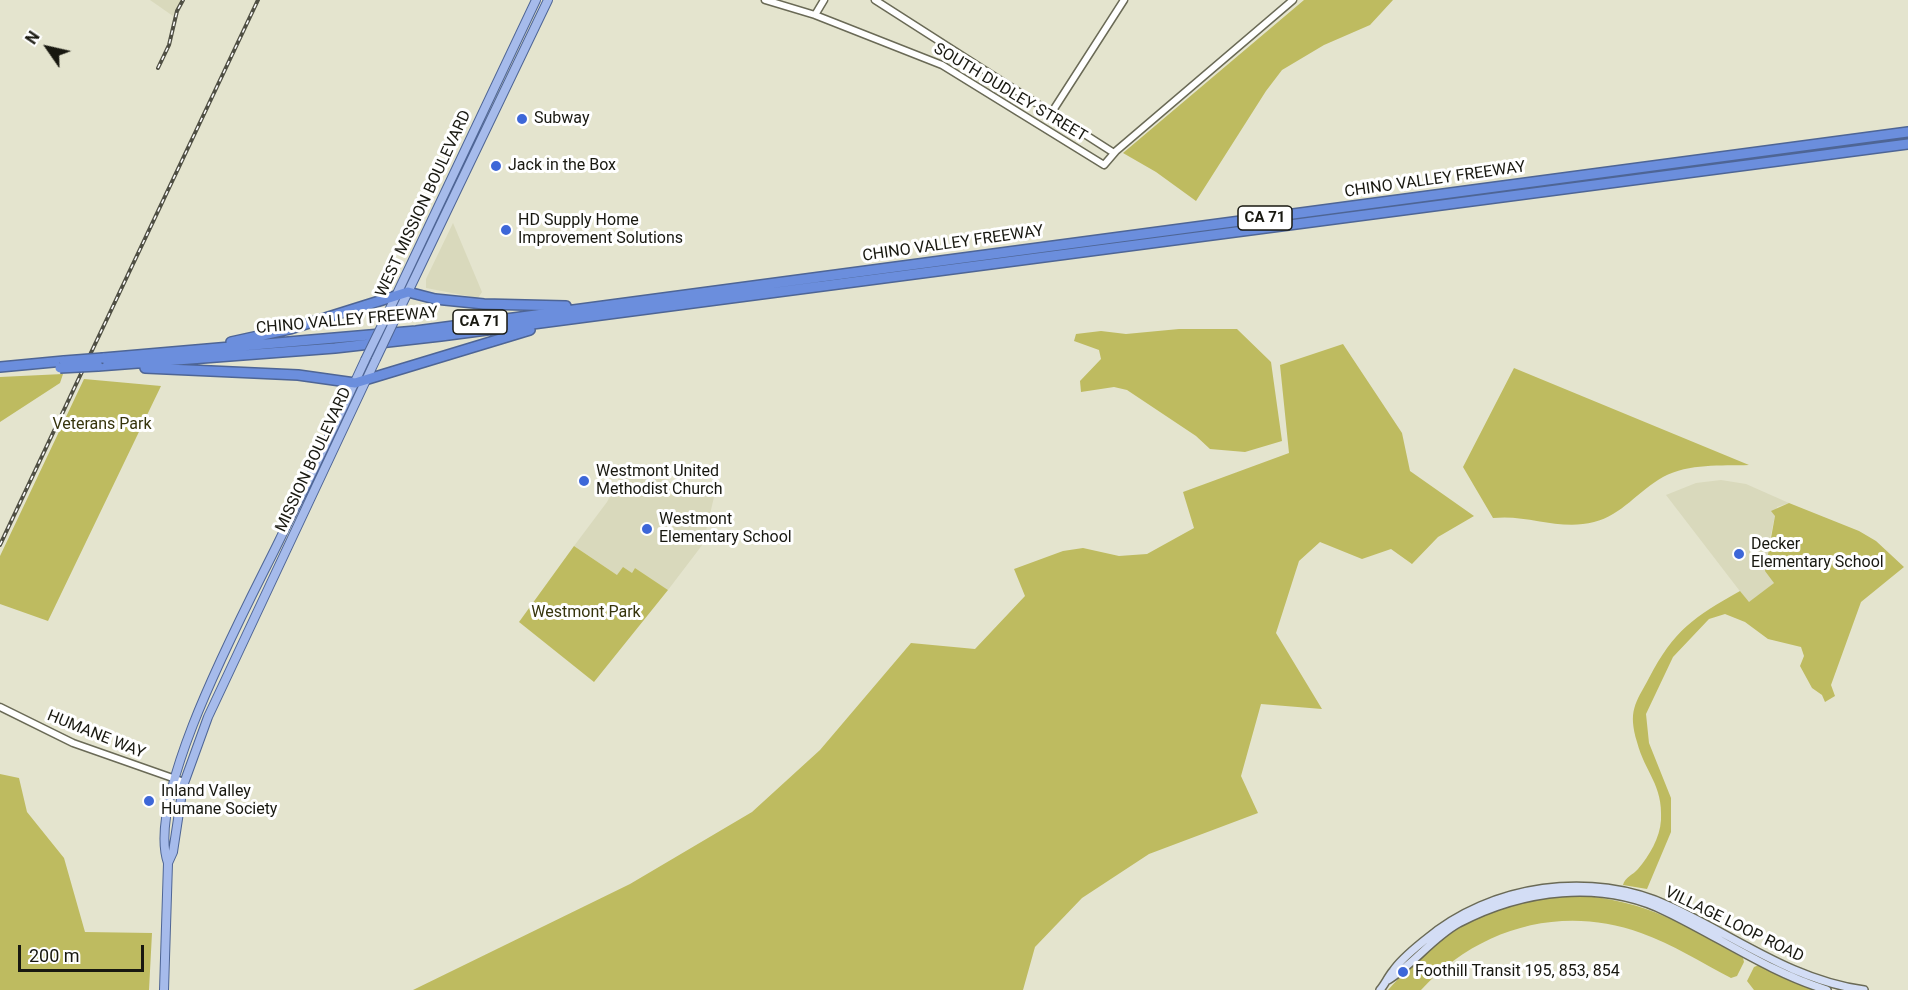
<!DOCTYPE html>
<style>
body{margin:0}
#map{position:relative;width:1908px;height:990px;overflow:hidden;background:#e4e4ce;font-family:Roboto,sans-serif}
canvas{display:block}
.north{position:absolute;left:18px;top:18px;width:60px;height:60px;-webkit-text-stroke:4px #fff;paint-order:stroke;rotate:304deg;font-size:16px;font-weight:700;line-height:24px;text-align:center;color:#181810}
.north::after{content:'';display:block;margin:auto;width:21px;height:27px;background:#181810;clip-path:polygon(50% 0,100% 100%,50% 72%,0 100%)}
.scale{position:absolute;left:18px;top:945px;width:126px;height:27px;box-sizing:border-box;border:3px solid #181810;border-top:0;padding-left:8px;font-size:18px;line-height:21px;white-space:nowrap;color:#181810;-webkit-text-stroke:4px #fff;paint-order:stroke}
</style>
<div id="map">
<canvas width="1908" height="990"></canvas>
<div class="north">N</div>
<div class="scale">200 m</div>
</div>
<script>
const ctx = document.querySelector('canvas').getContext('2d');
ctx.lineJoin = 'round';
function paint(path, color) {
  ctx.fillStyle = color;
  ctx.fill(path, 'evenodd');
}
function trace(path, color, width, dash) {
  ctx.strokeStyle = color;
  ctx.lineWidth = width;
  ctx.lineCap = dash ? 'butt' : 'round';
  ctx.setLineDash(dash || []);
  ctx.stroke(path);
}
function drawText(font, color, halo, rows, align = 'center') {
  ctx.font = font + ' Roboto,sans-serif';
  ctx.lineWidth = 6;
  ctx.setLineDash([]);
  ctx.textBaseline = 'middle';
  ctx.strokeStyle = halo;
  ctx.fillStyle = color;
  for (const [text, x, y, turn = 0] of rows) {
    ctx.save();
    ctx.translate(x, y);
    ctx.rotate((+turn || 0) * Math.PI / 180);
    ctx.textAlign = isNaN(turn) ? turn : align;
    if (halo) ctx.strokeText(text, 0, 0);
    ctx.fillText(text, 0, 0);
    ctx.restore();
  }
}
paint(new Path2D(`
 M150,0H184L173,16Z
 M453,223L482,292L478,298L426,288V279Z
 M625,466L714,497L703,544L668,590L635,568L632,573L617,575L574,546L607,502Z
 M1721,480L1746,484L1789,503L1777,507L1770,538L1774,583L1749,603L1666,495L1696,483Z`), '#d9d9bc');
paint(new Path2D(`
 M1304,0H1393L1370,25L1324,45L1282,70L1266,91L1196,201L1156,172L1123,153Z
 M1179,329H1237L1271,362L1282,441L1245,452L1210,449L1196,436L1127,390L1114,387L1081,392L1080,381L1101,359L1099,350L1074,341L1076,334L1101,331L1126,334Z
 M1343,344L1402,433L1410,471L1474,516L1438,537L1412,564L1391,549L1362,559L1320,542L1299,561L1276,633L1322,709L1261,704L1241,776L1258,813L1149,854L1082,898L1035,947L1023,990H413L630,884L752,812L820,750L911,643L975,649L1025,596L1014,569L1063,551L1083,548L1119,556L1147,554L1194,528L1183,492L1289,453L1280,365Z
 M1514,368L1749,465C1720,466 1690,463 1663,477C1638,491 1622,515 1594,522C1559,531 1528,514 1493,518L1463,467Z
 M63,374L60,383L0,422V377Z
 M84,379L161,386L48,621L0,604V556Z
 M1789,503L1859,531L1876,541L1904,567L1861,602L1831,685L1835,696L1825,702L1822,695L1812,688L1800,666L1804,656L1801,647L1768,639L1745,622L1725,614L1709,619L1673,657L1646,714L1649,743L1671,798V832L1647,889L1623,885C1625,877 1633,875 1638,869C1649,856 1660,838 1661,820C1663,784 1645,773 1637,742C1628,711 1635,704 1649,678C1674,630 1694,617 1740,591L1749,602L1774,583L1765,571L1775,516L1771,511Z
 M574,546L617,575L623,567L632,573L635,568L668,590L594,682L519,622Z
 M0,774L19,778L27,812L64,858L85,932L152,933L149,990H0Z
 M1578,895C1650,902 1683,924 1743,958L1744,962L1737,976L1731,978C1702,963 1672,944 1641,933C1561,904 1478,928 1421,990H1388C1447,927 1490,900 1578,895Z
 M1759,965L1822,990H1754L1747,981L1754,967Z`), '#bebb60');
const tertiary = new Path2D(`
 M765,0L815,15L942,65L1104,165L1116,151L1293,0
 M875,0L1114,153
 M815,15L824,0
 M1052,112L1124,0
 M0,707L73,743L184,782`);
const secondary = new Path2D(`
 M1388,980C1414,964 1432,938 1459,923C1522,890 1601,879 1667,912C1721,938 1769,972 1827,990
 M1380,990C1385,984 1388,977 1393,971C1401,959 1414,949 1425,940C1491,884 1592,870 1669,906C1735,936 1791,980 1864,990`);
const primary = new Path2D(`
 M386,317L536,0
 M396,317L548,0
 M168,863L173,852L183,786L208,717L376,359
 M164,990L168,863C144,795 247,607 279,541C308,481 337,421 365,360`);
const motorway = new Path2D(`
 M231,342L290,329L408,292L435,299L484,304L566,306
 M103,358L416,331L1908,132
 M98,366L335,348L441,336L1908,144
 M0,367L64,361
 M145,368L298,375L355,383L530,330`);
trace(tertiary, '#6a6a56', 9);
trace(secondary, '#6a6a56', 10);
trace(primary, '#4e6595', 10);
trace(motorway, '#4e6595', 12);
trace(tertiary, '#fff', 6);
trace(secondary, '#d3ddf5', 7);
trace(primary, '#a6bbeb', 8);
trace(motorway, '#6b8edd', 9);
const rail = new Path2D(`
 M158,68L169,45L177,11L183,0
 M0,545L258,0`);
trace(rail, '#4f4f43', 4);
trace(rail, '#fff', 1.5, [4.5]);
const primaryBridge = new Path2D(`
 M376,359L396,317
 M365,360L386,317`);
const motorwayBridge = new Path2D(`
 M64,361L103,358
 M60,368L98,366`);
trace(primaryBridge, '#4e6595', 10, []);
trace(motorwayBridge, '#4e6595', 12, []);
trace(primaryBridge, '#a6bbeb', 8);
trace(motorwayBridge, '#6b8edd', 9);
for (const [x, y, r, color] of [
 [522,119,6,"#3d67d8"],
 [496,166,6,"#3d67d8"],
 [506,230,6,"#3d67d8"],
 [584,481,6,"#3d67d8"],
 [647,529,6,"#3d67d8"],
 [1739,554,6,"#3d67d8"],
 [149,801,6,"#3d67d8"],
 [1403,972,6,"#3d67d8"]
]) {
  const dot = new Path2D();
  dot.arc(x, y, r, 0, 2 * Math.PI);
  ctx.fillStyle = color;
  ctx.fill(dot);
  trace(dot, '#fff', 2);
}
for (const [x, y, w] of [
 [1265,218,54],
 [480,322,54]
]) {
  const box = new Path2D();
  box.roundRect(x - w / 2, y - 12, w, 24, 4.5);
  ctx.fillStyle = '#fff';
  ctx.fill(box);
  trace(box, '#181810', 1.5);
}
drawText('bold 15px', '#181810', null, [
 ["CA 71",1265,218],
 ["CA 71",480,322]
]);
drawText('16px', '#181810', '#fff', [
 ["SOUTH DUDLEY STREET",1010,93,31],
 ["CHINO VALLEY FREEWAY",1435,180,-8],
 ["WEST MISSION BOULEVARD",424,204,-65],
 ["CHINO VALLEY FREEWAY",953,244,-8],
 ["CHINO VALLEY FREEWAY",347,321,-5],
 ["MISSION BOULEVARD",314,460,-65],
 ["HUMANE WAY",96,735,22],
 ["VILLAGE LOOP ROAD",1734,925,26]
]);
drawText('16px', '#181810', '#fff', [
 ["Subway",534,119],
 ["Jack in the Box",508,166],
 ["HD Supply Home",518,221],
 ["Improvement Solutions",518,239],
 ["Westmont United",596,472],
 ["Methodist Church",596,490],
 ["Westmont",659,520],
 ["Elementary School",659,538],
 ["Decker",1751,545],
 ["Elementary School",1751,563],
 ["Inland Valley",161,792],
 ["Humane Society",161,810],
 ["Foothill Transit 195, 853, 854",1415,972]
], 'left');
drawText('16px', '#36340c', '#fff', [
 ["Veterans Park",102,425],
 ["Westmont Park",586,613]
]);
</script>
